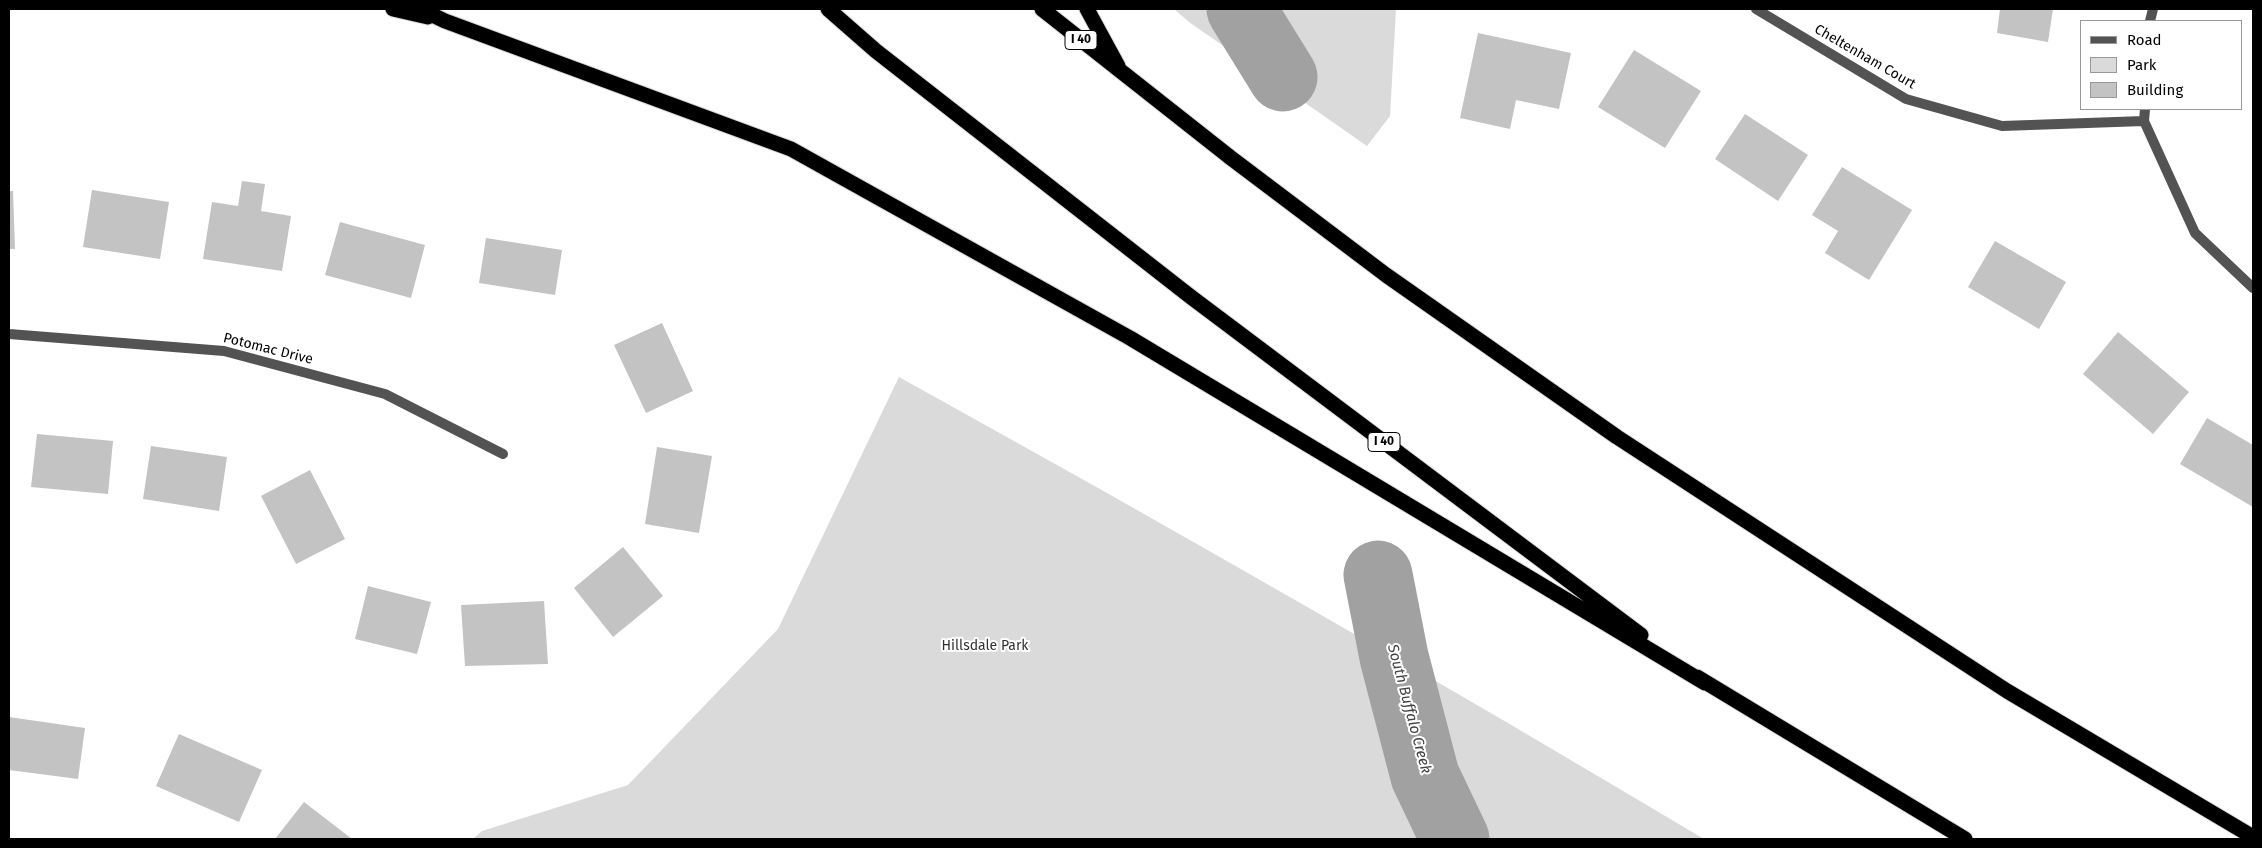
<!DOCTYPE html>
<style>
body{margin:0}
#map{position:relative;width:2262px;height:848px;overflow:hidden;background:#fff;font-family:"Fira Sans",sans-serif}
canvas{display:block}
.frame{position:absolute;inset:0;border:10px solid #000;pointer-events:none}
.legend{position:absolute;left:2080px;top:20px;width:162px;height:90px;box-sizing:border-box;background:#fff;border:1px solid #999;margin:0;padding:6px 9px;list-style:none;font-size:15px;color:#000}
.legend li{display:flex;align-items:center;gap:10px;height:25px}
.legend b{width:25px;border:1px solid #999}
</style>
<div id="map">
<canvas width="2262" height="848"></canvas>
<div class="frame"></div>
<ul class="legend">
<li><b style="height:6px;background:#535353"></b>Road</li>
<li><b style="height:14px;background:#dadada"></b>Park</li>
<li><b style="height:14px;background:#c3c3c3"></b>Building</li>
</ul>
</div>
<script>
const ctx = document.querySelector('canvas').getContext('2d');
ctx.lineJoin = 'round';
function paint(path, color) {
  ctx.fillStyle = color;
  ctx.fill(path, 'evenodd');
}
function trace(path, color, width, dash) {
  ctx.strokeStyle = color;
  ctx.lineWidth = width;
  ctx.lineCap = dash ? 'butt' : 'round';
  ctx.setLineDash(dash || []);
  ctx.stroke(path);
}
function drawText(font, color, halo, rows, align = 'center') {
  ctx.font = font + ' "Fira Sans",sans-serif';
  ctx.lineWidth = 4;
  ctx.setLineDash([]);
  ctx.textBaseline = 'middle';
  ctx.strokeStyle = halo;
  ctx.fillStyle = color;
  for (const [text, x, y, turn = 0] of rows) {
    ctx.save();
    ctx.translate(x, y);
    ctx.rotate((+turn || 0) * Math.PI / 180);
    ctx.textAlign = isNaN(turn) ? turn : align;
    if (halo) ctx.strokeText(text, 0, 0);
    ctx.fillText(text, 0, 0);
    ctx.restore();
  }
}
paint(new Path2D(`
 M1174,9H1396L1390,116L1367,146L1189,22Z
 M899,377C1170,527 1438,680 1704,839H473L482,831L628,785L778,629Z`), '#dadada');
trace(new Path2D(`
 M1241,9L1283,77
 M1378,575L1394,657L1425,776L1455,839`), '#a1a1a1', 69);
paint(new Path2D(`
 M2000,9H2053L2048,42L1997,33Z
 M1478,33L1571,53L1559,109L1516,100L1510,129L1460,118Z
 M1634,50L1701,91L1665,148L1598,107Z
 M1745,114L1808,155L1778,201L1715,159Z
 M1842,167L1912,210L1869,280L1825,253L1838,231L1812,215Z
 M242,181L265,184L261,211L291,216L282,271L203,259L212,202L238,206Z
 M92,190L169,202L160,259L83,247Z
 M9,191H13L15,249H9Z
 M340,222L425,245L411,298L325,275Z
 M486,238L562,250L555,295L479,283Z
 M1995,241L2066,282L2039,329L1968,287Z
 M662,323L693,391L646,413L614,345Z
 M2118,332L2189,392L2153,434L2083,374Z
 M2207,418L2253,445V507L2180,464Z
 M37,434L113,441L108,494L31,487Z
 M151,446L227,457L219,511L143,499Z
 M657,447L712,456L699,533L645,524Z
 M310,470L345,539L296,564L261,496Z
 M623,547L663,596L613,637L574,588Z
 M368,586L431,602L417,654L355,639Z
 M544,601L548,664L465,666L461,605Z
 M9,717L85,728L78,779L9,770Z
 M179,734L262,770L239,822L156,786Z
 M304,802L352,839H275Z`), '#c3c3c3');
const motorway = new Path2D(`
 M393,9L428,17
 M420,9L445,21L791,149L1130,338L1705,683
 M828,9L876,51L1191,297L1641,635
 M1042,9L1231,158L1386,275L1617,437L2007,691L2253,837
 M1087,9L1118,66
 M1697,677L1965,839`);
trace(motorway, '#dbdbdb', 17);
trace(new Path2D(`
 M1756,9L1906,99L2002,126L2144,121
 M2150,21L2153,9
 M2145,109L2144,121L2195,233L2253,288
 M9,334L224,351L385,394L503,454`), '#535353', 10);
trace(motorway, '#000', 15);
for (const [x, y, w] of [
 [1081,40,32],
 [1384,442,32]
]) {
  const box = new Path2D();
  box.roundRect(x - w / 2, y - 9.5, w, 19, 4);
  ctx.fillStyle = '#fff';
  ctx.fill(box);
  trace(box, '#000', 1);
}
drawText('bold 12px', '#000', null, [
 ["I 40",1081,40],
 ["I 40",1384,442]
]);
drawText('14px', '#000', '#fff', [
 ["Cheltenham Court",1865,57,30],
 ["Potomac Drive",268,349,14]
]);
drawText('14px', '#313131', '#fff', [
 ["Hillsdale Park",985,646]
]);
drawText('italic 15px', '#424242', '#fff', [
 ["South Buffalo Creek",1409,709,75]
]);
</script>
